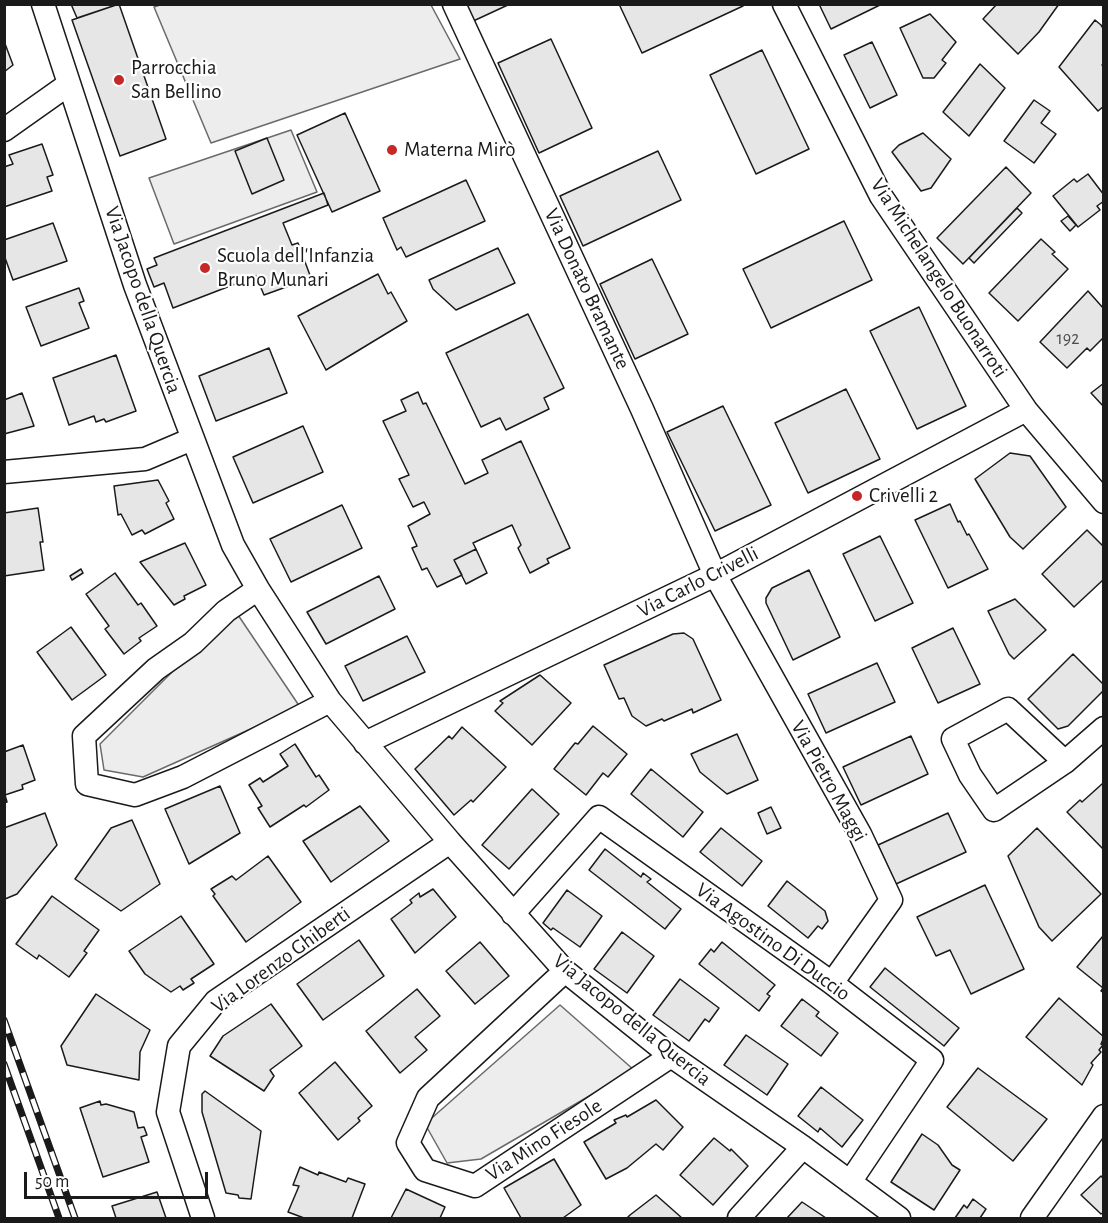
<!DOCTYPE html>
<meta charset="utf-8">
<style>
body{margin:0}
#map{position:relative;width:1108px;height:1223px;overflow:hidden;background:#fff;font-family:"Alegreya Sans",sans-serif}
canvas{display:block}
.frame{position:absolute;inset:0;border:6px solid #1a1a1a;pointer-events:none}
.scale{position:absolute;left:24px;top:1172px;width:184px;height:27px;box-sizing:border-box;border:3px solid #1a1a1a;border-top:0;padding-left:8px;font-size:18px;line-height:21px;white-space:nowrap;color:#1a1a1a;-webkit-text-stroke:4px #fff;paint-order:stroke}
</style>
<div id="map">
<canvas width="1108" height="1223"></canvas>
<div class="frame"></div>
<div class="scale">50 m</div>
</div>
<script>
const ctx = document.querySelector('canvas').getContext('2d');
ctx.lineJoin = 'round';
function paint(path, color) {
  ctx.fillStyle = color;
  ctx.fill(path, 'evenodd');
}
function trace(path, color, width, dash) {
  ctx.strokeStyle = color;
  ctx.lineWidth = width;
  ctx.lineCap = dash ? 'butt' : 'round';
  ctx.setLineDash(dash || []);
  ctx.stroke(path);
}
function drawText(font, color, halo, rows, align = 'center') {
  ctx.font = font + ' "Alegreya Sans",sans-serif';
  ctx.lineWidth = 4.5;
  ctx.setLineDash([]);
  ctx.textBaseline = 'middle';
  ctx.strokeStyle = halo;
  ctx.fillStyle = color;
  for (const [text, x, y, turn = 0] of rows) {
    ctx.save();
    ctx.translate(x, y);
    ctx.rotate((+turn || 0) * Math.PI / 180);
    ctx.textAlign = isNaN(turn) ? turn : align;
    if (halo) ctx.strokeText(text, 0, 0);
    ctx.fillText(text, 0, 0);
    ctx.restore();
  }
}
const built = new Path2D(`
 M160,5H431L460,59L211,143L154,7Z
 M291,130L317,192L174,244L149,178Z
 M236,612L300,707L143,777L104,770L100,744L179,665Z
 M560,1005L634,1070L481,1159L447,1163L425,1124Z`);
paint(built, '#ededed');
trace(built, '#6a6a6a', 1.5);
const building = new Path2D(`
 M71,4H113V6L77,18Z
 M119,4L166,139L120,156L72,20Z
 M461,4H510L469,23Z
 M619,4H742L743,6L642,53Z
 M819,4H882L831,29Z
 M997,4H1059L1039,32L1018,54L983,19Z
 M930,14L956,42L942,60L946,63L934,78H923L900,28Z
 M1095,20L1101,25L1104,30V63L1102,65L1104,67V106L1098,111L1059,67Z
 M551,39L592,128L539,153L498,63Z
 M4,41L13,65L4,72Z
 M872,42L897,95L870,108L844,55Z
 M762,50L809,149L756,174L710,75Z
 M980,64L1005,88L969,136L943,112Z
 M1034,100L1050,111L1041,123L1056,134L1034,163L1004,141Z
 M345,113L380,191L332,212L297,135Z
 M923,133L951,159L931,188L921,191L892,152L899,145Z
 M267,138L284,180L252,194L235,151Z
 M42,144L53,175L47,177L52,191L4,207V167L13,164L9,155Z
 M658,151L681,200L583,246L560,196Z
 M1006,167L1031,193L963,264L937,238Z
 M1088,174L1104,195V201L1097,206L1100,210L1078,227L1053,196L1074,179L1077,182Z
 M466,180L485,221L406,257L401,247L397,250L383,218Z
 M324,193L328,205L283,223L292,245L298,243L311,278L264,295L256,276L173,308L164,283L154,287L147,269L157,265L154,258Z
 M1017,208L1022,213L974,263L969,258Z
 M1068,216L1076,225L1070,231L1061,221Z
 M844,221L872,280L771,328L743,269Z
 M53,223L67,261L13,280L4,255V240Z
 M1041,239L1055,252L1052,254L1068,269L1018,321L989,293Z
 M498,248L515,283L456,310L433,289L429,280Z
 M652,259L688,334L635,359L600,284Z
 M378,274L388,294L391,292L407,321L326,370L298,316Z
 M79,288L84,301L79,303L89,328L41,346L26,307Z
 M1088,291L1104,309V337L1090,351L1087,348L1067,368L1040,342Z
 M919,307L966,406L917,429L870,331Z
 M528,314L564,388L544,398L549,409L506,430L500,418L481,427L446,353Z
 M269,348L287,393L216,421L199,376Z
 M116,355L136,411L106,422L104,419L96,422L94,416L69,425L53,378Z
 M1104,383V407L1091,393Z
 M846,389L880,459L808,493L775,423Z
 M418,392L423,404L426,403L465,484L488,473L482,460L521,441L570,548L547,559L549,563L530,573L518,548L521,545L512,525L473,543L476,549L454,560L462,575L437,587L427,568L422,570L412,548L417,546L408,526L430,514L424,502L413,507L399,479L409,475L383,421L406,411L401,400Z
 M22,393L34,426L4,434V400Z
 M723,406L771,505L715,531L667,432Z
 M303,426L323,472L253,503L233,457Z
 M1010,453L1030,456L1066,507L1023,549L1010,537L975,479Z
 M158,480L169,501L166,503L174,519L145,534L142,530L132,535L121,514L118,515L114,486Z
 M950,504L958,522L960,521L967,535L969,534L988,569L948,588L915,520Z
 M342,505L362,548L291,582L270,539Z
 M38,508L43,542H40L44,570L4,576V513Z
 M1087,530L1104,547V579L1074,607L1042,574Z
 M880,536L913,603L875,621L843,554Z
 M185,543L206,585L184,596L185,599L174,605L140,562Z
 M476,549L487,573L466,584L454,560Z
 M81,569L83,573L72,580L70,576Z
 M809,570L840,637L793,660L766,603V598L772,588Z
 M115,573L138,605L141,603L157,626L139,638L141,641L124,654L105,629L109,626L86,594Z
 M379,576L395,609L326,644L307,612Z
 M1015,599L1046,630L1014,659L1009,654L988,611Z
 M71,627L106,675L72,700L37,652Z
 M953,628L980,684L938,703L912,648Z
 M684,633L693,639L721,700L693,713L692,709L664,721L662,719L646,726L632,716L624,698L619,699L604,665L673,634Z
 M407,636L425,672L363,701L345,666Z
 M1073,654L1104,685V690L1068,726L1058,729L1028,699Z
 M877,663L895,702L826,733L808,694Z
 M540,675L571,703L532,745L495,711L503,703L500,701Z
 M593,726L627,754L608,777L603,773L586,795L554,769L575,743L578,744Z
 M462,727L506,767L473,802L471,800L454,815L415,769L449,736L452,739Z
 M737,734L758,780L727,794L700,772L691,754Z
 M911,736L928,774L861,805L843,767Z
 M295,744L316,777L319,775L329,790L306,807L304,805L270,827L258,808L262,806L249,785L260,778L263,782L288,766L280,754Z
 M23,745L35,780L22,785L23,789L5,795L7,802L4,803V752Z
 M651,769L703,812L683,837L631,794Z
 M1102,784L1104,786V850L1067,812L1080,800L1082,802Z
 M220,786L240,833L189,864L165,809Z
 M532,789L559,814L509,869L482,845Z
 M360,806L389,841L331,882L303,841Z
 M771,807L781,828L767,834L758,813Z
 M45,813L57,845L17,894L5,899L4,828Z
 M948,813L966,852L896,884L878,845Z
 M132,820L160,884L121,911L75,879L111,828Z
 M721,828L762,861L742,886L700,852Z
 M1037,828L1101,894L1052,941L1039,927L1008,856Z
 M605,849L641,877L643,873L651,879L647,882L681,909L665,929L589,870Z
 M268,856L301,902L246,942L213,896L215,894L211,889L232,876L236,880Z
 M787,881L825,911L828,921L822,929L818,926L808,938L768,906Z
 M985,885L1024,969L971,994L950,950L936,956L917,917Z
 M433,889L456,917L415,953L391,919L412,903L410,900L419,893L420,897Z
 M567,890L602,916L580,947L553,928L551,930L543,923Z
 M52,896L99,930L84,951L87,953L69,977L39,955L37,959L16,944Z
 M181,916L214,964L191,979L194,983L183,990L180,986L171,992L145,974L129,951Z
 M622,932L654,956L627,993L594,969Z
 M1103,936H1104V993L1101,991L1103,988L1077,967Z
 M359,940L384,976L323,1020L297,984Z
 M480,942L509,976L475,1004L446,971Z
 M722,942L775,985L767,994L770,996L759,1011L699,964L711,949L714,952Z
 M885,968L959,1028L944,1046L870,987Z
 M680,979L719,1008L709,1022L705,1019L689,1041L653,1015Z
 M417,989L440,1016L415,1037L427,1050L400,1073L366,1031Z
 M96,994L150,1030L140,1052L139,1080L67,1065L61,1046Z
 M1059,998L1104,1037L1101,1044L1103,1045L1099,1050L1101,1052L1091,1063L1093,1065L1082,1085L1026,1037Z
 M802,999L819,1012L816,1016L838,1033L821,1056L781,1026Z
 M271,1004L302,1046L270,1070L274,1076L264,1091L210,1056L223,1036Z
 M746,1035L788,1064L767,1095L724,1065Z
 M335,1062L372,1106L358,1118L360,1121L338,1140L299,1093Z
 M978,1068L1047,1119L1013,1161L947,1107Z
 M821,1087L863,1120L842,1147L820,1128L818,1132L798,1116Z
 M205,1091L261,1131L251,1199L239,1198L238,1195L226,1193L202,1112V1094Z
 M656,1100L683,1127L663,1150L656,1144L627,1168L606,1179L584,1142L616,1123L614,1120L626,1115L627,1117Z
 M100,1101L101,1105L106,1104L134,1112L138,1128L144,1127L147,1135L141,1137L149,1162L103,1177L80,1108Z
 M922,1134L938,1145L952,1165L960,1170L934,1210L891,1182Z
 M714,1138L730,1151L731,1149L748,1166L713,1205L680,1175Z
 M554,1159L581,1205L563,1218H521L504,1188Z
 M300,1167L318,1175L319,1172L346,1182L348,1178L365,1184L352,1218H304L288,1212L299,1186L293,1185Z
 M1101,1176L1104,1179V1212L1101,1214L1081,1195Z
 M406,1189L445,1207L440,1218H391Z
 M157,1192L166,1218H116L112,1206Z
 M656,1195L682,1218H627L630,1215Z
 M973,1199L986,1209L980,1218H955L964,1205L967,1208Z
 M802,1202L826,1218H787Z`);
paint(building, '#e6e6e6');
trace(building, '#1a1a1a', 1.5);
const street = new Path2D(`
 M43,4L135,285L233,545L258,589L330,701L450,842L565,971L671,1056L803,1147L899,1218
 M454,4L642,409L715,575L860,834L891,900L832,983
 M784,4L881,196L1026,410L1104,502
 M4,130L69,84
 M4,472L145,459L192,439
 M258,589L226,611L193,643L156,669L84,736L87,784L135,795L183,777L330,701
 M365,743L715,575L1026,410
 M1065,762L1008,709L953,739L970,775L994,810L1065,762L1104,728
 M513,914L599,817L832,983L932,1060L850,1182
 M565,971L428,1098L408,1143L425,1170L475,1186L671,1056
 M203,1218L168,1112L179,1046L216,1001L450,842
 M739,1218L803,1147
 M1032,1218L1104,1116`);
trace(street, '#1a1a1a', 25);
trace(street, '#fff', 22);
const rail = new Path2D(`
 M4,1020L75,1218
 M4,1064L59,1218`);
trace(rail, '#1a1a1a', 7);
trace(rail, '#fff', 4.5, [14]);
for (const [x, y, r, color] of [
 [119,80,6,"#c62828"],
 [392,150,6,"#c62828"],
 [205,268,6,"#c62828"],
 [857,496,6,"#c62828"]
]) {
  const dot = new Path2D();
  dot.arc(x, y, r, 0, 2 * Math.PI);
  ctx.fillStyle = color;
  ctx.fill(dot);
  trace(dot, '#fff', 2);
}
drawText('18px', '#4d4d4d', null, [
 ["192",1068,339]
]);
drawText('21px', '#1a1a1a', '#fff', [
 ["Parrocchia",131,68],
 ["San Bellino",131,92],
 ["Materna Mirò",404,150],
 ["Scuola dell'Infanzia",217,256],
 ["Bruno Munari",217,280],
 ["Crivelli 2",869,496]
], 'left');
drawText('21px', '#1a1a1a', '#fff', [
 ["Via Michelangelo Buonarroti",939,278,57],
 ["Via Donato Bramante",587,289,65],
 ["Via Jacopo della Quercia",143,300,71],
 ["Via Carlo Crivelli",698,582,-27],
 ["Via Pietro Maggi",829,781,61],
 ["Via Agostino Di Duccio",773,942,36],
 ["Via Lorenzo Ghiberti",281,960,-36],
 ["Via Jacopo della Quercia",632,1020,39],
 ["Via Mino Fiesole",544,1140,-33]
]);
</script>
